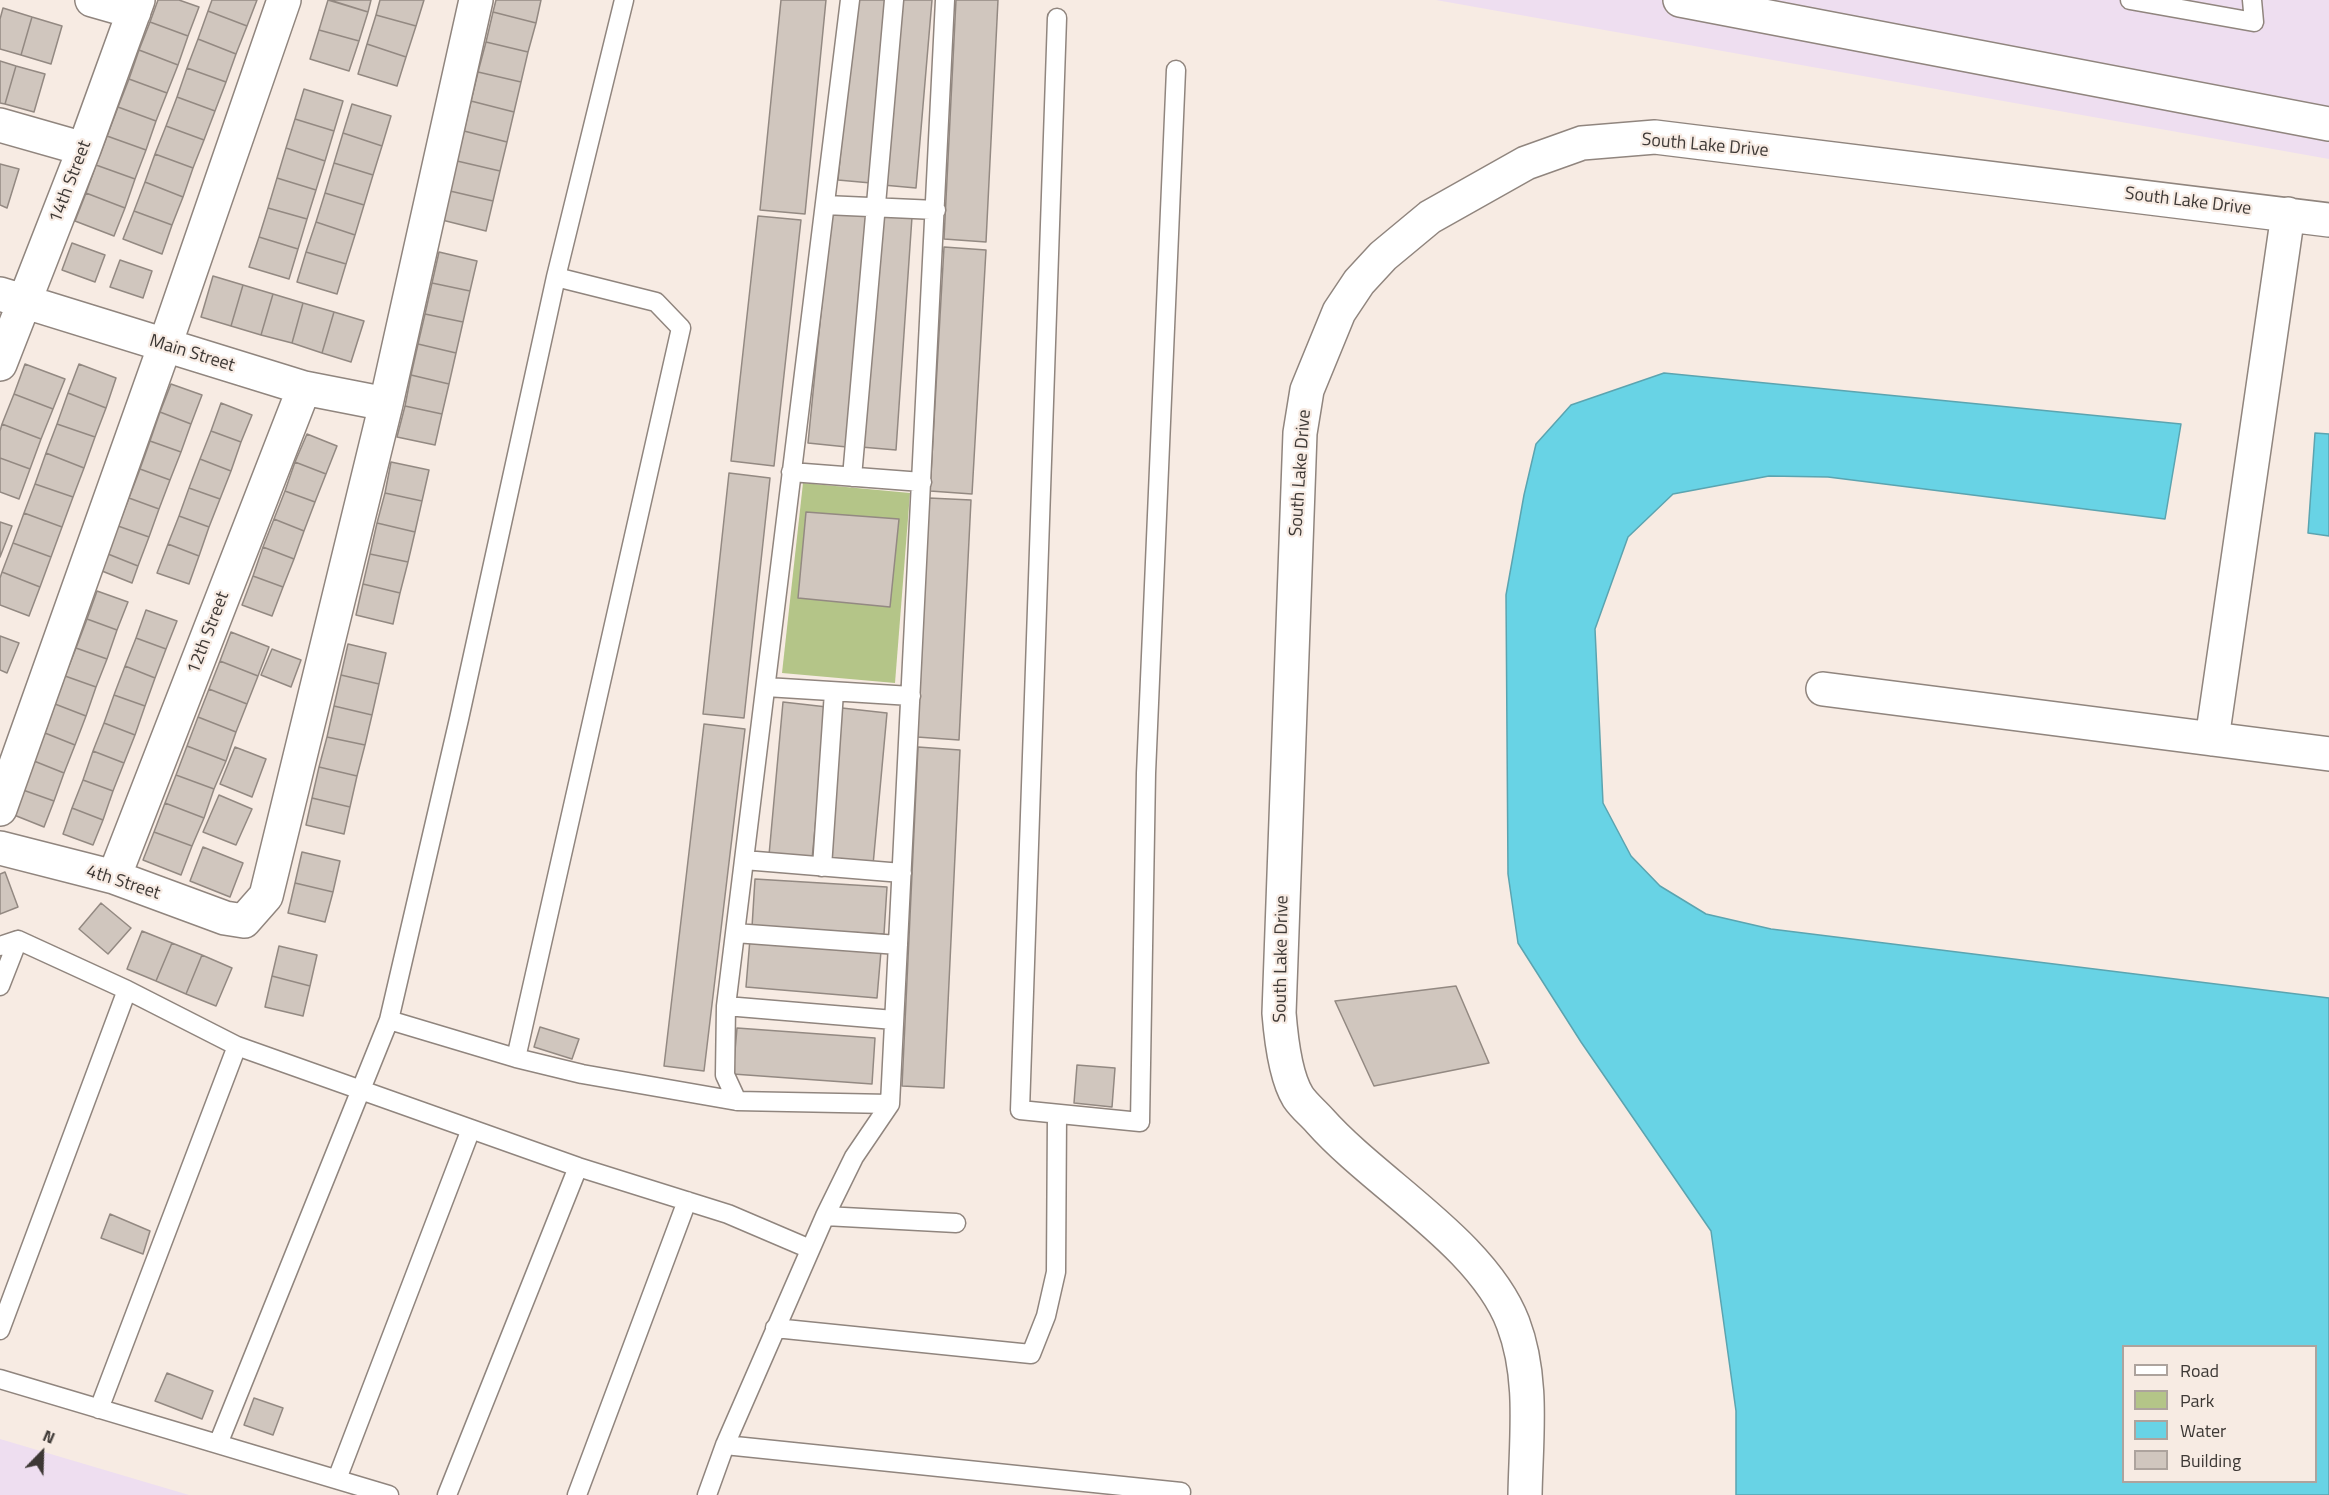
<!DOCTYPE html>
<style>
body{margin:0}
#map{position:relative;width:2329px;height:1495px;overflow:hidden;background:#f7ebe3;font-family:"Titillium Web",sans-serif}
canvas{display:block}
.legend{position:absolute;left:2122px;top:1345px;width:195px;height:138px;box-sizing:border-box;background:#f7ebe3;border:2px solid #ada39d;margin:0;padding:8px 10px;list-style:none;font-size:18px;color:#3d3835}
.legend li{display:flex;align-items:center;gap:12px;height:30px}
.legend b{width:30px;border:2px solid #ada39d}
.north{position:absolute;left:12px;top:1423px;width:60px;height:60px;-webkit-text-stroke:4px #f7ebe3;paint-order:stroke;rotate:23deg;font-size:16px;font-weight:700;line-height:24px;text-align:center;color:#3d3835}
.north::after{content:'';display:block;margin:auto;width:21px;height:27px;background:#3d3835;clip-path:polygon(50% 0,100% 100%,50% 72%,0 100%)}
</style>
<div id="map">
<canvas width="2329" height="1495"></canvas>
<ul class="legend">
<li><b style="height:8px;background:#fff"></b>Road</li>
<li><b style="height:16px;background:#b4c588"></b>Park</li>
<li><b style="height:16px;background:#68d3e5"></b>Water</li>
<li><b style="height:16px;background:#d0c6be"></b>Building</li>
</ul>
<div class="north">N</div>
</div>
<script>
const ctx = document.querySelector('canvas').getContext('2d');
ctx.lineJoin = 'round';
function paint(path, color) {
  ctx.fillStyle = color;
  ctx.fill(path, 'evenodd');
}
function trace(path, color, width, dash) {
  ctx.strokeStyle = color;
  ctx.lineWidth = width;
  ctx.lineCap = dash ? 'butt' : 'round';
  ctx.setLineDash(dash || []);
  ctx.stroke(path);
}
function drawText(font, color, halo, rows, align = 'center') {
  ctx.font = font + ' "Titillium Web",sans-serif';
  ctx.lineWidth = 4.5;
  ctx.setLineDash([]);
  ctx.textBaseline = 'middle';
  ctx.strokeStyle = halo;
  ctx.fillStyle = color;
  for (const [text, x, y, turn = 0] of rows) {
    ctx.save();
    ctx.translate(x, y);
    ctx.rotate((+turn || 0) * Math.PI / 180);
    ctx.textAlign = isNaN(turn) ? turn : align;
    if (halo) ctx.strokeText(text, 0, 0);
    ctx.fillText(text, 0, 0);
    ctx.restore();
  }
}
paint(new Path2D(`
 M1436,0H2329V159Z
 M0,1439L189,1495H0Z`), '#eedef0');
paint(new Path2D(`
 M803,483L910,493L895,683L782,673Z`), '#b4c588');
const water = new Path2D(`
 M1664,373L2181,424L2165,519L1828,477L1769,476L1673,494L1628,537L1595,629L1603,803L1631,856L1660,886L1706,914L1771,929L2329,998V1495H1736V1411L1711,1231L1581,1042L1518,943L1508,874L1506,595L1524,495L1536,444L1571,405ZM2316,1346V1482H2124V1346Z
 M2315,433L2329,434V536L2308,533Z`);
paint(water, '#68d3e5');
trace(water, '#5ba4b0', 1.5);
const building = new Path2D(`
 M158,0H179L199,7L188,36L150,22Z
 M212,0H257L247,26L208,11Z
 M328,0L368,12L359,41L319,30Z
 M330,0H371L368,12Z
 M380,0H424L416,26L376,15Z
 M496,0H541L536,23L493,12Z
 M781,0H826L805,214L760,210Z
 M855,0H889L871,183L838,180Z
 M900,0H932L916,188L883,185Z
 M956,0H998L986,242L944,239Z
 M3,8L32,17L21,55L0,49V19Z
 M208,11L247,26L236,54L198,39Z
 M493,12L536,23L528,52L486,42Z
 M376,15L416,26L406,57L367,44Z
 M32,17L62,26L51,64L21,55Z
 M150,22L188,36L178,65L139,50Z
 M319,30L359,41L349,71L310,59Z
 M198,39L236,54L226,82L187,68Z
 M486,42L528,52L521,82L478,72Z
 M367,44L406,57L397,86L358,74Z
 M139,50L178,65L167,93L129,79Z
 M0,61L16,66L5,104L0,103Z
 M16,66L45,74L34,112L5,104Z
 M187,68L226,82L215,111L177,97Z
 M478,72L521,82L514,112L471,101Z
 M129,79L167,93L156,121L118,107Z
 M304,89L343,101L334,131L295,119Z
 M177,97L215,111L204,140L166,126Z
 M471,101L514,112L507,142L464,131Z
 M352,104L391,116L382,146L343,133Z
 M118,107L156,121L146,150L107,136Z
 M295,119L334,131L325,161L286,148Z
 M166,126L204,140L193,168L155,154Z
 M464,131L507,142L500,171L457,161Z
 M343,133L382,146L373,175L334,163Z
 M107,136L146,150L135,179L96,165Z
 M286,148L325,161L316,190L277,178Z
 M155,154L193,168L183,197L145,182Z
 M457,161L500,171L493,201L450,191Z
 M334,163L373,175L364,205L325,193Z
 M0,164L19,169L7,208L0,205Z
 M96,165L135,179L125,208L86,193Z
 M277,178L316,190L307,219L268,208Z
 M145,182L183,197L172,225L134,211Z
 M450,191L493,201L486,231L442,220Z
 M86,193L125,208L114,236L75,221Z
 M325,193L364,205L355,235L316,222Z
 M268,208L307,219L298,249L259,237Z
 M134,211L172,225L162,254L123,239Z
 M831,212L870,216L847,447L808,443Z
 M878,214L912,217L896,450L861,447Z
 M758,216L801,220L774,466L731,461Z
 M316,222L355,235L346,264L306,252Z
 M259,237L298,249L289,279L249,267Z
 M72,243L105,255L95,282L62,270Z
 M944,247L986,250L972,494L930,491Z
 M306,252L346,264L337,294L297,282Z
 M439,252L477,261L470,291L432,283Z
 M120,260L152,271L143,298L110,287Z
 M213,276L243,285L231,326L201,317Z
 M432,283L470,291L463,322L425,314Z
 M243,285L273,294L261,335L231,326Z
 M273,294L303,303L292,343L261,335Z
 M303,303L334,312L322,353L292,343Z
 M334,312L364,321L351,362L322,353Z
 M425,314L463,322L456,353L418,344Z
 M418,344L456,353L449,384L411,375Z
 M25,364L65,379L53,409L14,394Z
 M79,364L116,378L106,408L68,393Z
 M411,375L449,384L442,414L405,406Z
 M171,384L202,395L191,424L160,412Z
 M68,393L106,408L95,437L57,424Z
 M14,394L53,409L41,439L2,424Z
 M221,403L252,415L241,442L211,431Z
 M405,406L442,414L435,445L397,437Z
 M160,412L191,424L181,452L150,441Z
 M2,424L41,439L30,469L0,458V431Z
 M57,424L95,437L84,468L46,453Z
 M211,431L241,442L231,471L200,459Z
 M307,434L337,446L326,474L295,462Z
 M150,441L181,452L170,480L140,469Z
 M46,453L84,468L73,497L35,484Z
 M0,458L30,469L19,499L0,492Z
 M200,459L231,471L220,499L189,488Z
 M295,462L326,474L315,502L285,491Z
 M391,462L429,470L422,501L385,493Z
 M140,469L170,480L159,509L129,498Z
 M729,473L770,478L744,718L703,714Z
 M35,484L73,497L62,527L24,513Z
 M189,488L220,499L209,527L179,516Z
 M285,491L315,502L304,531L274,519Z
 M385,493L422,501L415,532L377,523Z
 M129,498L159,509L149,537L118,526Z
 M929,498L971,500L959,740L917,737Z
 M806,512L899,519L890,607L798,598Z
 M24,513L62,527L51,557L13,543Z
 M179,516L209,527L199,556L168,544Z
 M274,519L304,531L294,559L263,547Z
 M0,522L12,526L0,557Z
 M377,523L415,532L408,562L370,554Z
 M118,526L149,537L138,566L108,554Z
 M13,543L51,557L40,587L2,572Z
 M168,544L199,556L189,584L157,573Z
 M263,547L294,559L283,587L253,576Z
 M108,554L138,566L132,583L102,571Z
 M370,554L408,562L400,593L363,584Z
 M2,572L40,587L29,616L0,605V578Z
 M253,576L283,587L272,616L242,605Z
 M363,584L400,593L393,624L356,615Z
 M97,591L128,602L117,630L87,619Z
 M146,610L177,621L166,649L136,638Z
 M87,619L117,630L107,659L76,648Z
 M231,632L269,647L258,676L220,661Z
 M0,636L19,643L7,673L0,670Z
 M136,638L166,649L155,678L125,666Z
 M348,644L386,653L379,684L341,675Z
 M76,648L107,659L96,687L65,676Z
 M272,649L301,660L291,687L261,675Z
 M220,661L258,676L247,704L209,689Z
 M125,666L155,678L145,706L114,695Z
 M341,675L379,684L372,715L334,706Z
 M65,676L96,687L86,716L55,704Z
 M209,689L247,704L236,732L198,717Z
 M114,695L145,706L135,735L104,723Z
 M783,702L827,707L812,859L769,855Z
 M55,704L86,716L75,745L45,733Z
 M334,706L372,715L365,745L327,737Z
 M842,708L887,713L873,865L828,860Z
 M198,717L236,732L226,761L187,746Z
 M104,723L135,735L124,763L93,751Z
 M704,724L745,729L704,1071L664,1066Z
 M45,733L75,745L64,773L34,761Z
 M327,737L365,745L357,776L319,767Z
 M187,746L226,761L214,789L176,775Z
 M235,747L266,759L252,797L220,784Z
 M918,747L960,750L944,1088L902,1086Z
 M93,751L124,763L113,791L83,780Z
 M34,761L64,773L54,801L23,790Z
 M319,767L357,776L350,807L312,798Z
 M176,775L214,789L204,818L165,803Z
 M83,780L113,791L103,820L72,808Z
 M23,790L54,801L44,827L14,815Z
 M219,795L252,809L236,845L203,832Z
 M312,798L350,807L344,834L306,825Z
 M165,803L204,818L192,846L154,832Z
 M72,808L103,820L93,845L63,834Z
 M154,832L192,846L181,875L143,860Z
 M203,847L243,863L230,897L190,881Z
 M302,852L340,861L333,892L295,883Z
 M5,872L18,907L0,914V874Z
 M755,879L887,887L884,934L752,927Z
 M295,883L333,892L325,922L288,913Z
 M101,903L131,928L108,954L79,929Z
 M142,931L172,943L156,981L127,969Z
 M750,939L881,951L877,998L746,987Z
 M172,943L202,955L186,994L156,981Z
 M279,946L317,955L310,986L272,976Z
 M202,955L232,968L216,1006L186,994Z
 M272,976L310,986L303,1016L265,1007Z
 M1456,986L1489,1063L1374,1086L1335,1001Z
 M540,1027L579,1039L572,1059L534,1047Z
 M737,1028L875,1038L872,1084L733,1074Z
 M1077,1065L1115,1068L1112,1107L1074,1103Z
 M110,1214L150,1231L143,1254L101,1238Z
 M167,1373L213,1391L202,1419L155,1401Z
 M254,1398L283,1408L273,1435L244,1425Z`);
paint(building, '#d0c6be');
trace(building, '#938982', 1.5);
const lane = new Path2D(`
 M2130,0L2254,22L2252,0
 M1057,18L1020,1110L1140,1122L1146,773L1176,70
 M825,205L936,210
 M791,472L922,482
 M852,477L894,0
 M766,687L911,696
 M744,860L902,873
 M822,867L834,692
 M735,933L898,945
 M0,946L18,940L127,990L237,1046L578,1167L728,1214L810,1249
 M0,986L18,940
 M726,1006L894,1020
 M389,1020L516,1058L582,1074L737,1101L890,1104
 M516,1058L681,328L656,302L556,277
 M737,1101L725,1075L726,1006L850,0
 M825,1216L956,1223
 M775,1328L1031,1354L1046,1316L1056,1272L1057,1114
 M0,1330L127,990
 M0,1379L389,1495
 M99,1409L237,1046
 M218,1444L389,1020L459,719L556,277L624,0
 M725,1445L1181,1492
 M337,1479L471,1129
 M447,1495L578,1167
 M577,1495L687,1201
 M707,1495L725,1445L825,1216L854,1157L890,1104L945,0`);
const street = new Path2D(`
 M92,0L134,12
 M1680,0L2329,124
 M0,125L84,149
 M0,294L304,388L386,404
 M0,364L84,149L138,0
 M1823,689L2329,754
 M2212,739L2288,214
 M0,809L165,345L284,0
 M0,848L114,877L225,918L244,921L266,896L386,404L476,0
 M114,877L304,388
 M1525,1495C1526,1438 1534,1378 1513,1323C1483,1244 1376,1184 1320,1121C1313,1113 1304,1106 1298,1097C1285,1076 1281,1038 1279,1013L1300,433L1307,390L1339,312L1359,282L1383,256L1430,217L1526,163L1582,143L1655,137L2329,220`);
trace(lane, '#90857e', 21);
trace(street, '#90857e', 36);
trace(lane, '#fff', 18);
trace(street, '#fff', 33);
drawText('18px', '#3d3835', '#f7ebe3', [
 ["South Lake Drive",1705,146,5],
 ["14th Street",71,182,-69],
 ["South Lake Drive",2188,202,7],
 ["Main Street",192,354,17],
 ["South Lake Drive",1301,473,-86],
 ["12th Street",209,633,-69],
 ["4th Street",123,883,18],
 ["South Lake Drive",1282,959,-89]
]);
</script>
